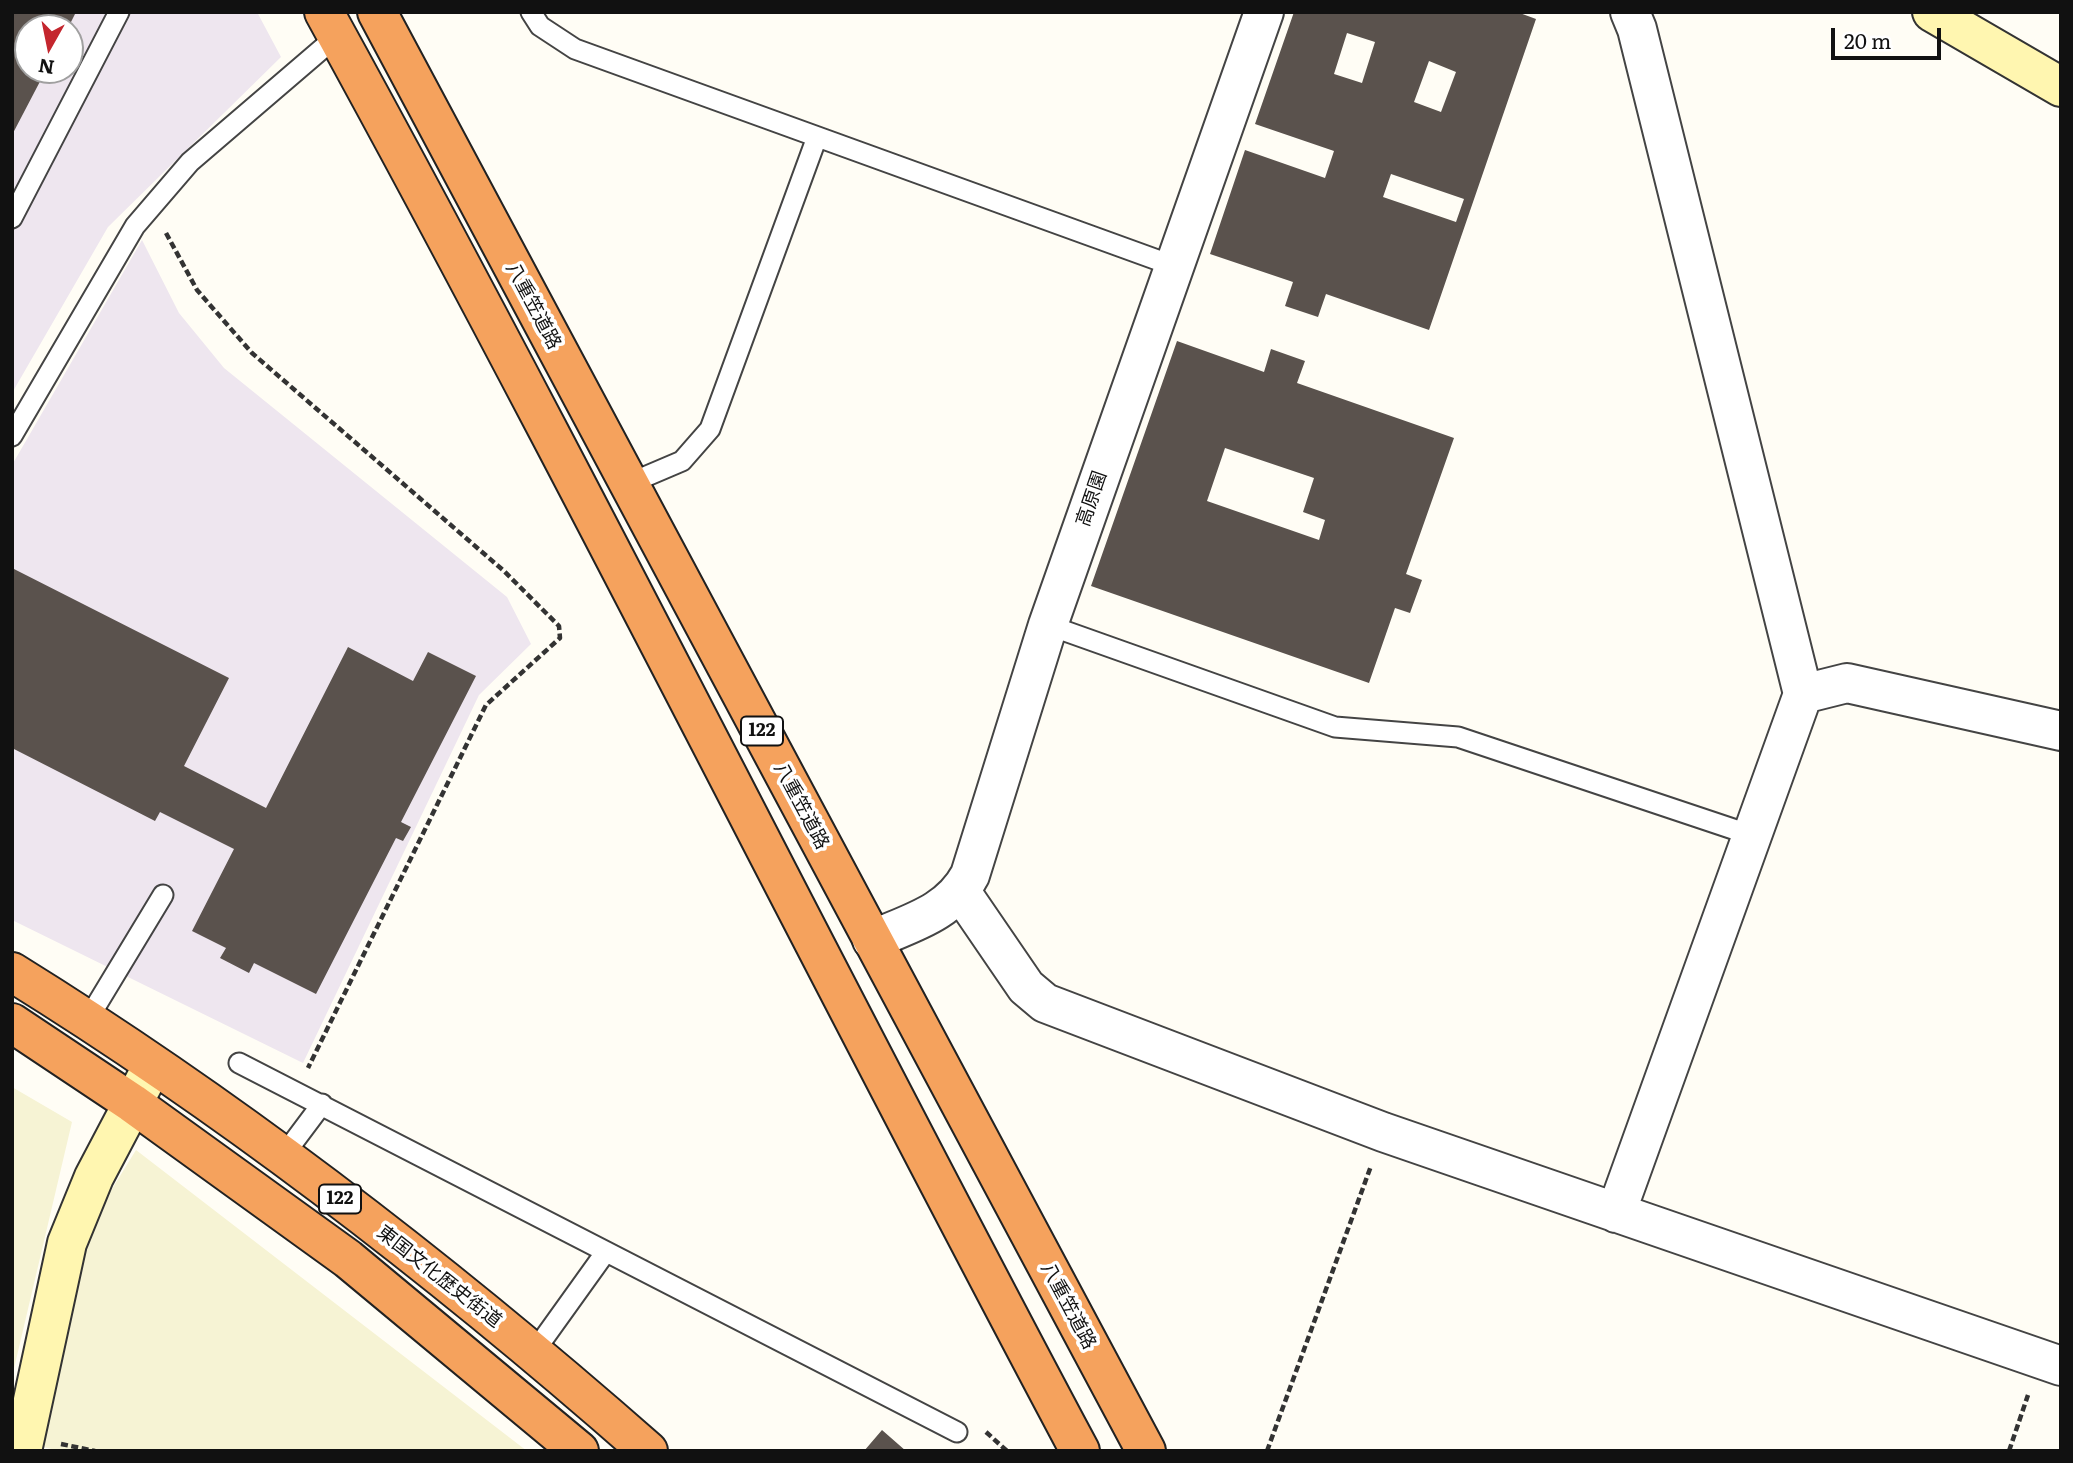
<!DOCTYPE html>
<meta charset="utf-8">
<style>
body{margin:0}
#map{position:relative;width:2073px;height:1463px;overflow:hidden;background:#fffdf5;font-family:Literata,serif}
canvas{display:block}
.frame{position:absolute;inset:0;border:14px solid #111;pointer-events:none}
.north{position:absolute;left:14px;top:14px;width:70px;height:70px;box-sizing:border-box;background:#fff;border:2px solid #a0a0a0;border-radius:50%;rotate:189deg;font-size:19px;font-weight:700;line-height:28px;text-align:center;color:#111}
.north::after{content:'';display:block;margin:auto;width:24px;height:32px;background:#c4262e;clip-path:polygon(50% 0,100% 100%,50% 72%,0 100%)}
.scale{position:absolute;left:1831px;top:28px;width:110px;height:32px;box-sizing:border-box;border:4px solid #111;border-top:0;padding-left:9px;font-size:21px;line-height:24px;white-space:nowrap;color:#111;-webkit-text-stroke:5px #fff;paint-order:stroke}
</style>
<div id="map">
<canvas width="2073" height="1463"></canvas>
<div class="frame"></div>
<div class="north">N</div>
<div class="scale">20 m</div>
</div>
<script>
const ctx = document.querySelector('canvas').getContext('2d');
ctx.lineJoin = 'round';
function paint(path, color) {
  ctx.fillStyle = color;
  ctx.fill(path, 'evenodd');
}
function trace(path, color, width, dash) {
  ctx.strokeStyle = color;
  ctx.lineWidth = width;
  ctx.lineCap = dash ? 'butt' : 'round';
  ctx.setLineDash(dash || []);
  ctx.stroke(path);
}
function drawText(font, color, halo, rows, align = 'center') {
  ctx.font = font + ' Literata,"Noto Sans JP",serif';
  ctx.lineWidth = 7;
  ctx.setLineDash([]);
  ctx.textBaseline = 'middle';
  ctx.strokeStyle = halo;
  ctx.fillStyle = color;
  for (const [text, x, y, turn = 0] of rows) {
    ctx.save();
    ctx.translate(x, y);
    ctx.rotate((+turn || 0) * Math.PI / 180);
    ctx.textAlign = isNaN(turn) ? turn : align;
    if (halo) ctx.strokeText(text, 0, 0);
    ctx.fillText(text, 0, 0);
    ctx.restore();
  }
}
paint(new Path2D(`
 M12,12H257L281,57L108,227L12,393ZM28,28H70V70H28Z
 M142,240L179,313L224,368L507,597L531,644L479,695L303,1063L12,920V465Z`), '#eee6ef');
paint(new Path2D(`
 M12,1087L72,1122L12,1377Z
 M136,1150L527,1451H60L43,1447L88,1228Z`), '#f6f3d4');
paint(new Path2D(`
 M12,12H76L68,28H28V70H46L12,135Z
 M1294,12H1517L1536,19L1429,330L1326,294L1318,317L1285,306L1293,282L1210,254L1245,150L1325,178L1334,151L1255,124ZM1347,33L1375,42L1362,83L1334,74ZM1429,61L1456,72L1441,112L1414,102ZM1391,174L1464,199L1456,222L1383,197Z
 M1177,341L1264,372L1271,349L1305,361L1297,383L1454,438L1406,574L1422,580L1410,613L1395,608L1369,683L1091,586ZM1225,448L1314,478L1303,512L1325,520L1319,540L1207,501Z
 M12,568L229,678L184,766L266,808L348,647L413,681L428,652L476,676L401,822L411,827L403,841L396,838L316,994L254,963L249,973L220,958L226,948L192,931L234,849L160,812L155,821L12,748Z
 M882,1430L906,1451H864Z`), '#5a524d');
const lane = new Path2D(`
 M531,12L540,26L575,49L1174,266
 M12,218L119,12
 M12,436L135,226L190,162L337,36
 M628,484L682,461L710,429L817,137
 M1048,625L1335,727L1458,737L1754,836
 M88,1019L163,895
 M239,1063L957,1432
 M283,1156L322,1104
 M534,1352L605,1253`);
const street = new Path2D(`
 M1803,694L1847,683L2061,731
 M961,892L1026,987L1045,1003L1383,1132L2061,1366
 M872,940C910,923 949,914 970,875L1048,625L1264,12
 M1616,1213L1803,694L1637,29L1630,12`);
const secondary = new Path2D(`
 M1932,12L2061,87
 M22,1451L67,1243L94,1177L153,1065`);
const highway = new Path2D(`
 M324,12C585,487 825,973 1080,1451
 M377,12L1146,1451
 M12,972C238,1112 449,1276 648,1451
 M12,1023L132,1103L348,1259L579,1451`);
trace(lane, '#444', 23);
trace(street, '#444', 42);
trace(secondary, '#333', 42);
trace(highway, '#222', 42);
trace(new Path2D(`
 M166,233L197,290L252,353L504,571L559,626L560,638L486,705L308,1068
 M986,1432L1007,1451
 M61,1444L95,1451
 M1267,1451L1371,1166
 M2009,1451L2028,1395`), '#333', 4.5, [7, 3.5]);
trace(lane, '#fff', 19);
trace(street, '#fff', 38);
trace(secondary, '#fff6b0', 38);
trace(highway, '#f5a25d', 38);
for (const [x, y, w] of [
 [762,731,42],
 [340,1199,42]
]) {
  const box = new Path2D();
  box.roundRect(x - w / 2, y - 14.5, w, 29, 5);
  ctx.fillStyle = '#fff';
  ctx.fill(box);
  trace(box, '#111', 2);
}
drawText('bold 18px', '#111', null, [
 ["122",762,731],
 ["122",340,1199]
]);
drawText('19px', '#111', '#fff', [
 ["八重笠道路",533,306,62],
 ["高原園",1092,499,-71],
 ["八重笠道路",801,806,62],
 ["東国文化歴史街道",439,1277,38],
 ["八重笠道路",1068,1306,62]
]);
</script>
